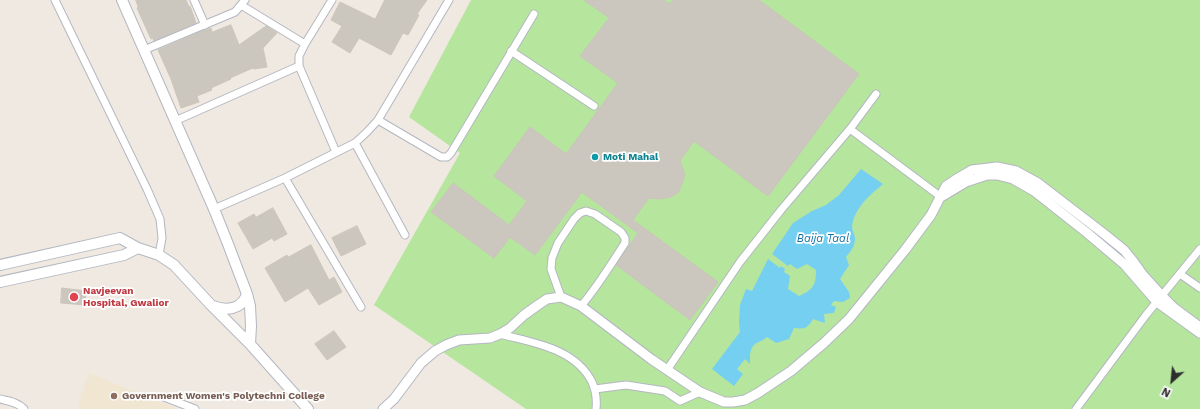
<!DOCTYPE html>
<style>
body{margin:0}
#map{position:relative;width:1200px;height:409px;overflow:hidden;background:#efe9e1;font-family:"Work Sans",sans-serif}
canvas{display:block}
.north{position:absolute;left:1152px;top:361px;width:40px;height:40px;-webkit-text-stroke:3px #fff;paint-order:stroke;rotate:207deg;font-size:11px;font-weight:700;line-height:16px;text-align:center;color:#2e2e2e}
.north::after{content:'';display:block;margin:auto;width:14px;height:18px;background:#2e2e2e;clip-path:polygon(50% 0,100% 100%,50% 72%,0 100%)}
</style>
<div id="map">
<canvas width="1200" height="409"></canvas>
<div class="north">N</div>
</div>
<script>
const ctx = document.querySelector('canvas').getContext('2d');
ctx.lineJoin = 'round';
function paint(path, color) {
  ctx.fillStyle = color;
  ctx.fill(path, 'evenodd');
}
function trace(path, color, width, dash) {
  ctx.strokeStyle = color;
  ctx.lineWidth = width;
  ctx.lineCap = dash ? 'butt' : 'round';
  ctx.setLineDash(dash || []);
  ctx.stroke(path);
}
function drawText(font, color, halo, rows, align = 'center') {
  ctx.font = font + ' "Work Sans",sans-serif';
  ctx.lineWidth = 3.5;
  ctx.setLineDash([]);
  ctx.textBaseline = 'middle';
  ctx.strokeStyle = halo;
  ctx.fillStyle = color;
  for (const [text, x, y, turn = 0] of rows) {
    ctx.save();
    ctx.translate(x, y);
    ctx.rotate((+turn || 0) * Math.PI / 180);
    ctx.textAlign = isNaN(turn) ? turn : align;
    if (halo) ctx.strokeText(text, 0, 0);
    ctx.fillText(text, 0, 0);
    ctx.restore();
  }
}
paint(new Path2D(`
 M89,373L177,409H78L85,384Z`), '#f0e6d1');
paint(new Path2D(`
 M471,0H1200V409H526L374,305L460,153L409,117Z`), '#b6e59e');
paint(new Path2D(`
 M861,169L883,184C870,195 855,207 852,226C852,230 854,234 855,238C855,246 851,251 846,257L849,265L840,279L849,292L850,298L843,302L834,301L831,305L836,307L834,313L824,314L825,323L813,319C807,329 805,329 794,328L789,339L776,343L767,337C763,341 759,341 755,344C749,349 750,357 750,364L745,359L737,369L743,374L734,386L712,369L740,332L739,323L740,305L746,289L752,291L768,259L780,268L781,266L785,269L784,272L790,276L788,289L799,296C813,290 816,285 816,270L807,264L797,269L790,264L788,266L772,254L793,223L812,211L826,205L839,195Z`), '#75cff0');
const building = new Path2D(`
 M136,0H186L189,7L190,6L196,23L154,41L153,38L151,39L137,8L138,7Z
 M385,0H427L417,14L419,15L408,35L403,33L391,55L359,38L350,53L332,42L342,26L331,20L340,2L375,19Z
 M584,0H664L670,4L673,0H759L859,74L768,196L694,141L680,161L685,175L679,192L671,197L660,199L649,198L633,220L718,282L690,320L616,265L638,233L582,192L535,255L510,237L494,258L431,212L453,183L509,225L527,201L494,176L530,127L566,154L618,83L580,56L609,18Z
 M231,25L239,45L266,26L277,33L263,48L267,67L254,69L253,68L230,78L231,79L211,88L212,90L197,96L199,102L181,108L171,79L158,50L202,31L211,28L212,32Z
 M273,208L287,234L274,241L272,238L253,249L238,223L254,214L256,217Z
 M357,226L366,244L341,256L332,238Z
 M311,245L329,280L334,277L342,292L319,305L308,288L285,302L265,268L287,255L288,257Z
 M62,288L86,291L85,305L61,303Z
 M334,331L346,347L327,360L315,344Z`);
paint(building, '#cbc7bf');
trace(building, '#cbc5ba', 1);
const minor = new Path2D(`
 M55,0L147,189L160,219L162,238L159,255
 M194,0L205,25
 M332,0L305,44L299,56V66L336,152
 M241,5L305,44
 M144,50L235,12L245,0
 M511,51L594,106
 M378,120L441,157H447L451,153L534,14
 M175,121L299,66
 M850,129L941,197
 M355,143L405,235
 M285,178L361,307
 M214,209L285,178L355,143L367,132L378,120L449,0
 M1180,274L1200,288
 M561,297L551,269L552,258L558,243L574,219L580,213L586,211L595,214L621,232L625,238V243C611,264 598,286 581,306
 M500,334C533,343 575,348 592,382C596,391 597,399 596,409
 M667,370L740,262L781,210L850,129L876,94
 M595,389L626,385L665,391L680,401L700,392
 M164,397L195,409
 M0,399C8,401 18,402 24,409
 M1076,409L1146,315L1200,249`);
const tertiary = new Path2D(`
 M941,197L966,182L987,175H997L1013,179L1034,191L1086,232L1124,264L1157,302L1200,333
 M383,409L394,399L421,363L435,351L446,345L459,340L490,338L500,334L510,328L524,315L538,305L547,299L561,297L581,306L651,359L700,392L724,402H733L745,400L758,393L791,371L824,343L849,319L905,250L931,215L946,186L955,180L972,170L997,167L1016,171L1038,183L1103,233L1124,250L1133,261L1143,275L1162,296L1174,308L1200,327`);
const secondary = new Path2D(`
 M122,0L214,209L228,244L247,294L250,306L251,326L250,344
 M0,265L120,238L138,248L159,255L174,265L211,305L250,344L308,409
 M0,282L124,255L138,248
 M213,306C226,311 242,310 247,294`);
trace(minor, '#b4b7c1', 9);
trace(tertiary, '#b4b7c1', 11);
trace(secondary, '#b4b7c1', 12);
trace(minor, '#fff', 7);
trace(tertiary, '#fff', 9);
trace(secondary, '#fff', 10);
for (const [x, y, r, color] of [
 [595,157,4,"#0f9aa8"],
 [74,297,5,"#e0444e"],
 [114,396,4,"#8d6e63"]
]) {
  const dot = new Path2D();
  dot.arc(x, y, r, 0, 2 * Math.PI);
  ctx.fillStyle = color;
  ctx.fill(dot);
  trace(dot, '#fff', 1.5);
}
drawText('bold 10px', '#0d838f', '#fff', [
 ["Moti Mahal",603,157]
], 'left');
drawText('bold 10px', '#be3a42', '#fff', [
 ["Navjeevan",83,291],
 ["Hospital, Gwalior",83,303]
], 'left');
drawText('bold 10px', '#785e54', '#fff', [
 ["Government Women's Polytechni College",122,396]
], 'left');
drawText('italic 11px', '#0d6fa3', '#fff', [
 ["Baija Taal",823,239]
]);
</script>
